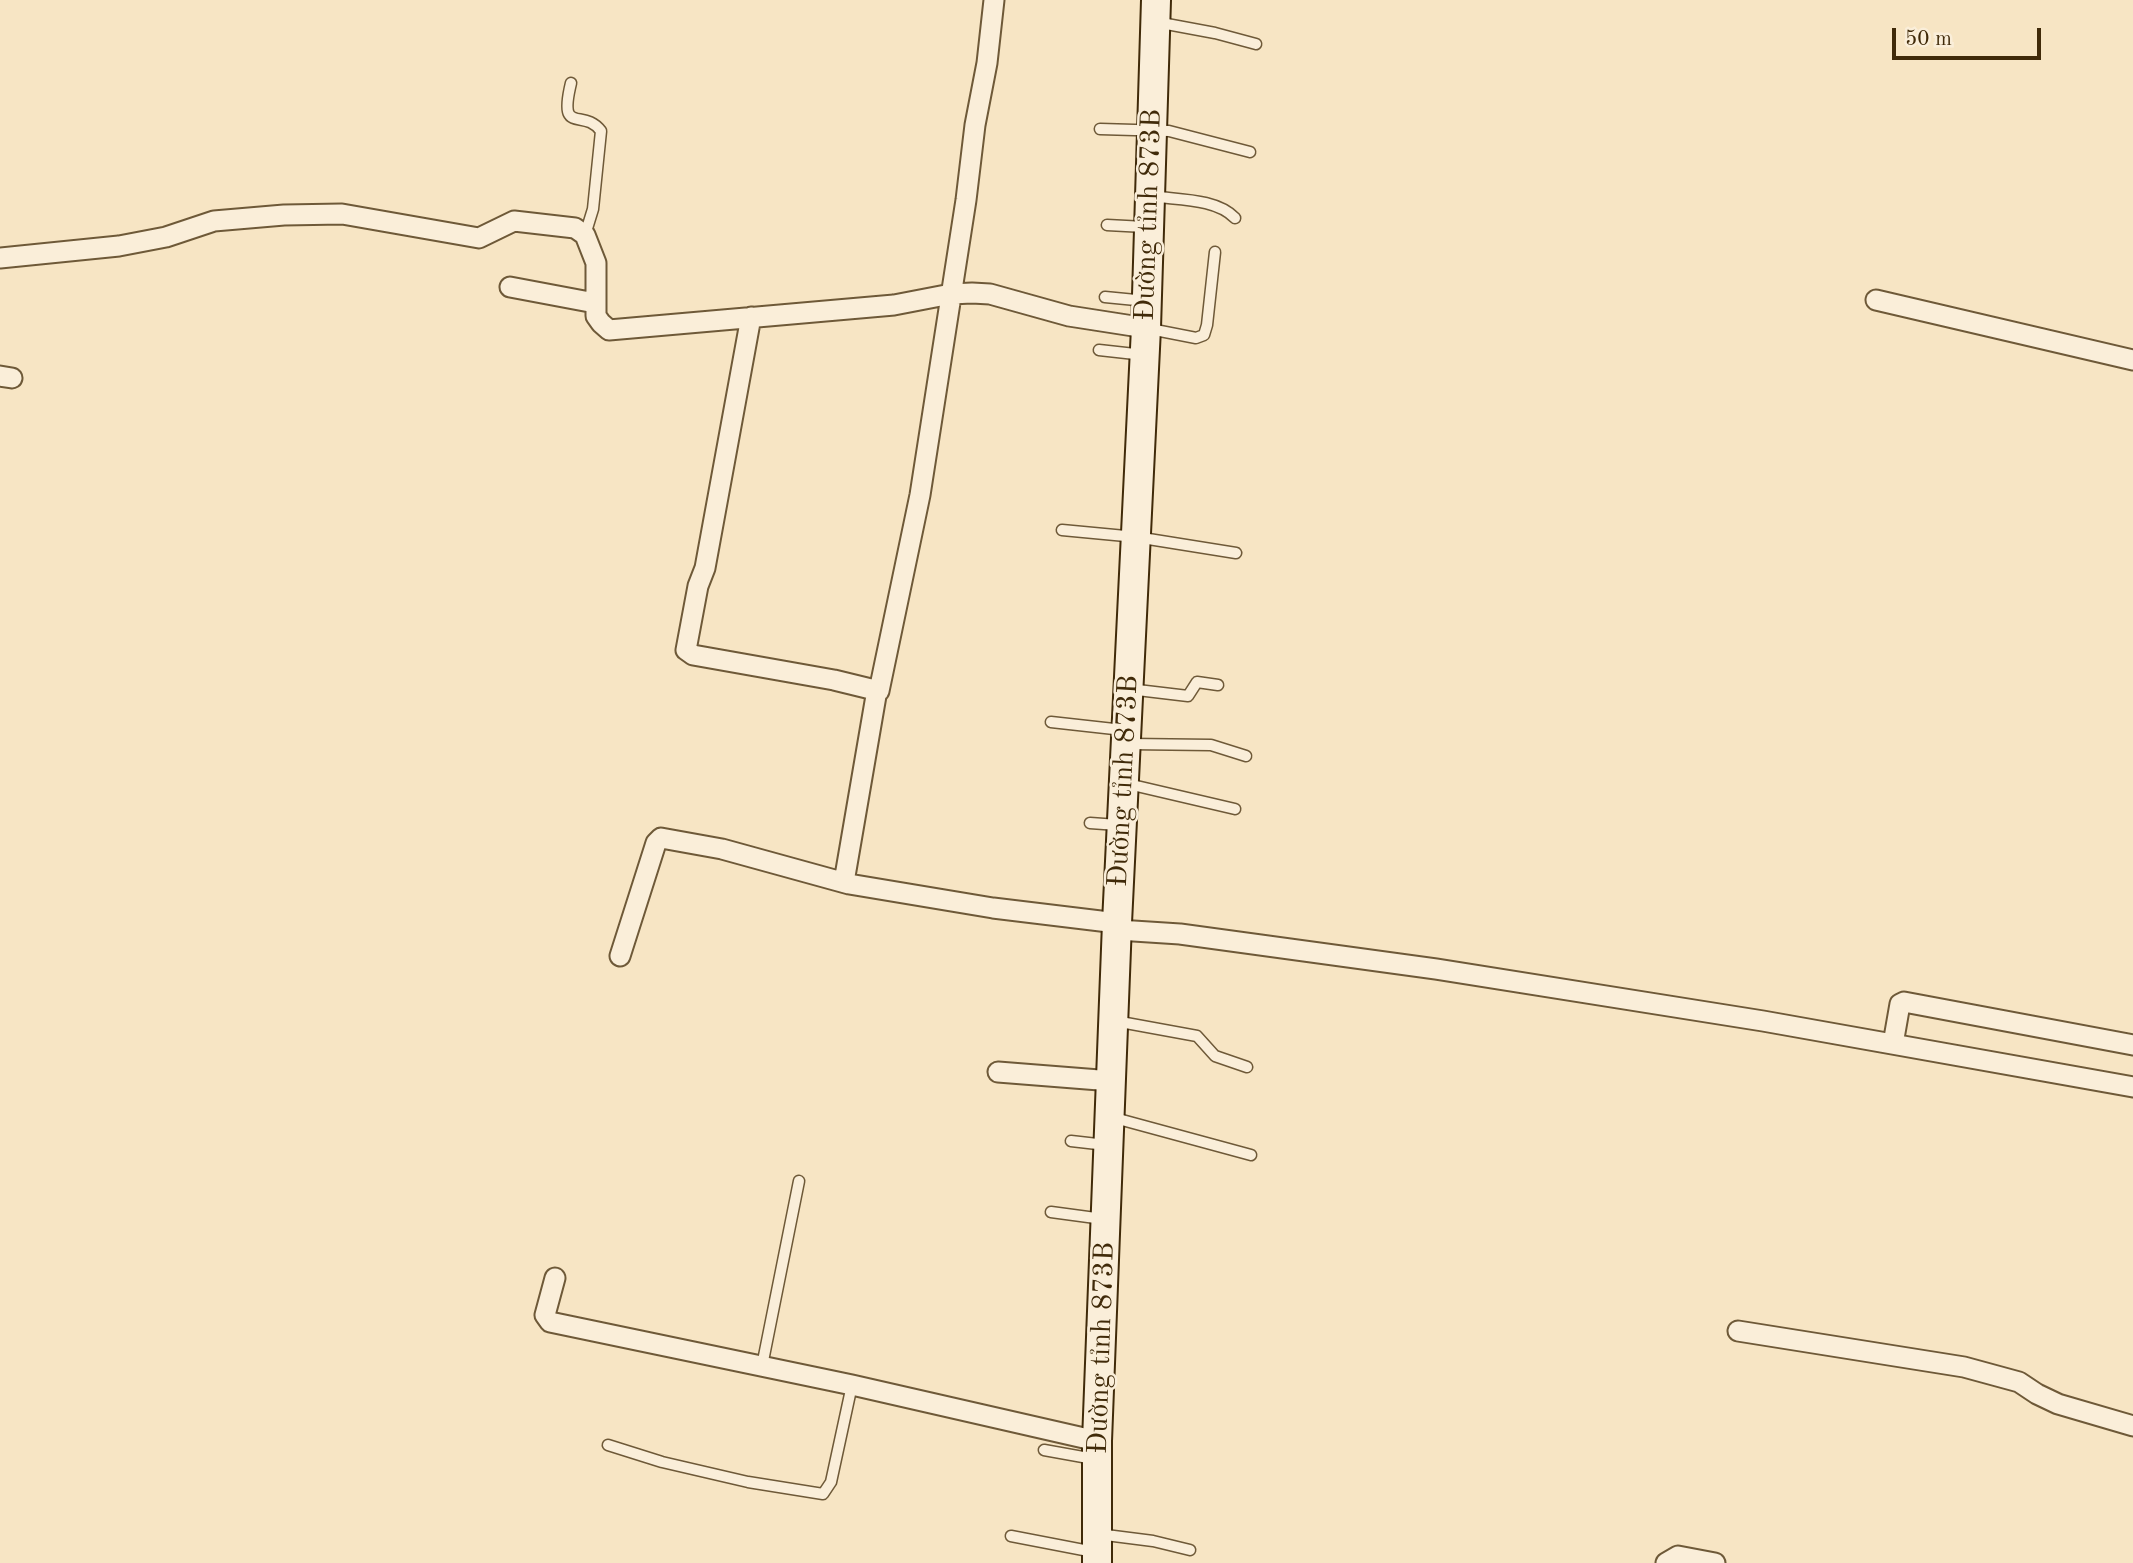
<!DOCTYPE html>
<meta charset="utf-8">
<style>
body{margin:0}
#map{position:relative;width:2133px;height:1563px;overflow:hidden;background:#f7e5c4;font-family:"Old Standard TT",serif}
canvas{display:block}
.scale{position:absolute;left:1892px;top:28px;width:149px;height:32px;box-sizing:border-box;border:4px solid #402a09;border-top:0;padding-left:9px;font-size:21px;line-height:24px;white-space:nowrap;color:#402a09;-webkit-text-stroke:5px #faeed9;paint-order:stroke}
</style>
<div id="map">
<canvas width="2133" height="1563"></canvas>
<div class="scale">50 m</div>
</div>
<script>
const ctx = document.querySelector('canvas').getContext('2d');
ctx.lineJoin = 'round';
function trace(path, color, width, dash) {
  ctx.strokeStyle = color;
  ctx.lineWidth = width;
  ctx.lineCap = dash ? 'butt' : 'round';
  ctx.setLineDash(dash || []);
  ctx.stroke(path);
}
function drawText(font, color, halo, rows, align = 'center') {
  ctx.font = font + ' "Old Standard TT",serif';
  ctx.lineWidth = 5;
  ctx.setLineDash([]);
  ctx.textBaseline = 'middle';
  ctx.strokeStyle = halo;
  ctx.fillStyle = color;
  for (const [text, x, y, turn = 0] of rows) {
    ctx.save();
    ctx.translate(x, y);
    ctx.rotate((+turn || 0) * Math.PI / 180);
    ctx.textAlign = isNaN(turn) ? turn : align;
    if (halo) ctx.strokeText(text, 0, 0);
    ctx.fillText(text, 0, 0);
    ctx.restore();
  }
}
const lane = new Path2D(`
 M1156,22L1215,33L1256,44
 M571,83C558,137 583,107 601,131L593,209L585,235
 M1100,129L1169,131L1250,152
 M1151,196C1177,200 1216,198 1235,218
 M1107,225L1145,227
 M1105,297L1146,301
 M1150,329L1196,338L1204,335L1207,325L1215,252
 M1099,350L1144,355
 M1062,530L1136,537L1236,553
 M1129,689L1188,696L1197,682L1218,685
 M1051,722L1123,730
 M1130,744L1211,745L1246,756
 M1128,784L1235,809
 M1090,823L1118,825
 M1115,1021L1197,1036L1215,1056L1247,1067
 M1111,1117L1251,1155
 M1071,1141L1106,1145
 M1051,1212L1103,1219
 M762,1366L799,1181
 M608,1445L662,1462L748,1482L823,1494L831,1482L852,1385
 M1044,1450L1094,1459
 M1098,1534L1153,1541L1190,1550
 M1011,1536L1094,1552`);
const street = new Path2D(`
 M0,258L119,246L166,237L214,221L284,215L342,214L479,238L514,221L575,228L585,235L596,263V316L601,323L609,330L894,305L951,294L972,293L990,294L1069,316L1146,328
 M510,287L595,303
 M1876,300L2133,360
 M751,317L705,568L698,586L686,650L693,655L834,680L879,691L920,495L966,200L975,125L987,63L994,0
 M0,376L12,378
 M844,882L877,690
 M1118,930L1180,934L1436,969L1763,1021L2133,1087
 M620,956L656,843L661,838L722,849L849,884L993,908L1117,923
 M1893,1044L1900,1004L1904,1002L2133,1045
 M998,1072L1112,1081
 M555,1278L545,1315L550,1322L852,1385L1097,1441
 M1738,1331L1964,1367L2019,1382L2037,1394L2058,1404L2133,1426
 M1666,1563L1678,1556L1715,1563`);
const secondary = new Path2D(`
 M1097,1563V1441L1117,923L1146,328L1156,0`);
trace(lane, '#6e5938', 13);
trace(street, '#6e5938', 23);
trace(secondary, '#402a09', 32);
trace(lane, '#faeed9', 10);
trace(street, '#faeed9', 19);
trace(secondary, '#faeed9', 28);
drawText('28px', '#402a09', '#faeed9', [
 ["Đường tỉnh 873B",1149,215,-88],
 ["Đường tỉnh 873B",1124,781,-87],
 ["Đường tỉnh 873B",1102,1348,-88]
]);
</script>
